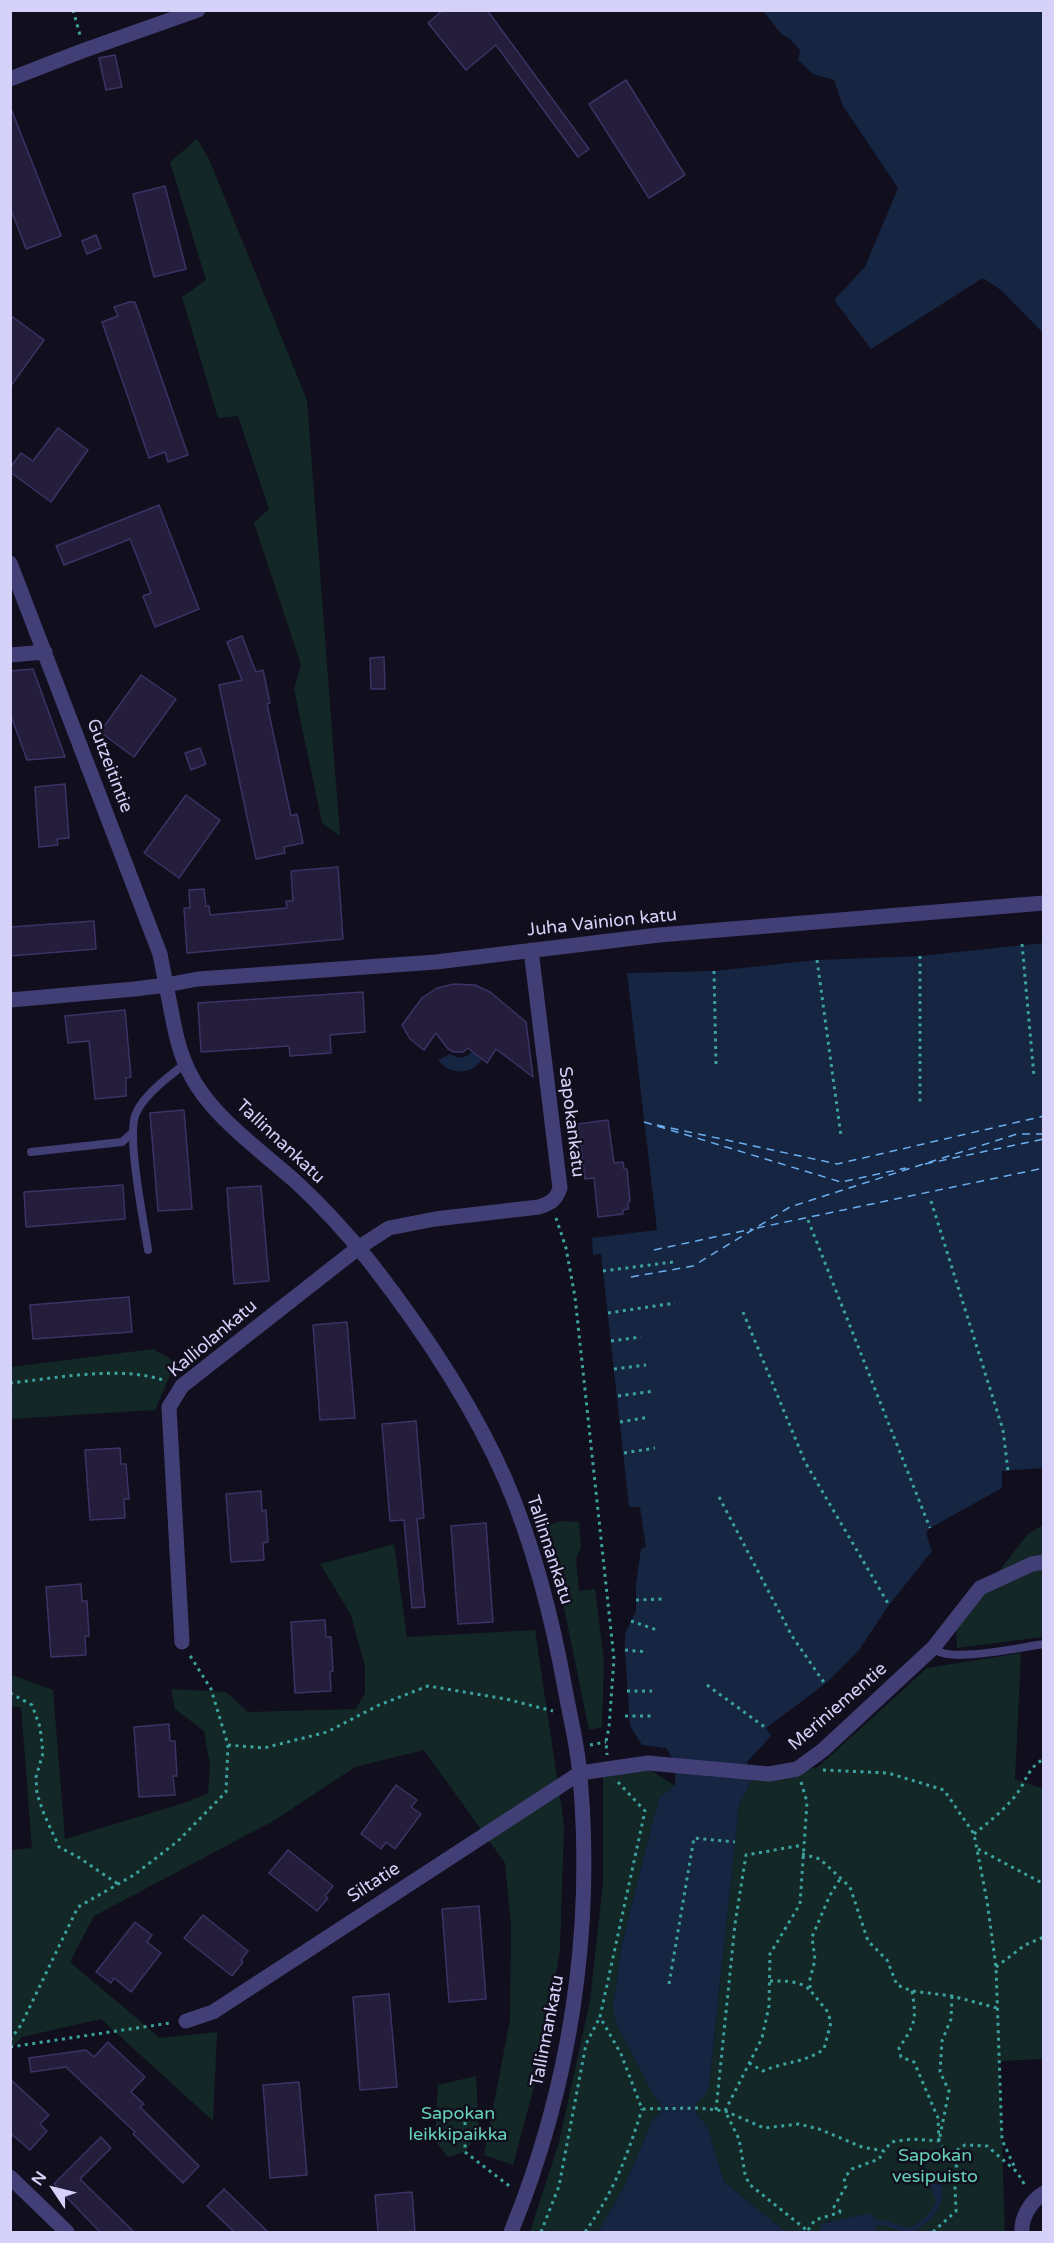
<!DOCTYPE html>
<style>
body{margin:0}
#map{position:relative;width:1054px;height:2243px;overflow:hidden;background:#110f1d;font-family:"Varela Round",sans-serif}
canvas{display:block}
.frame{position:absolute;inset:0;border:12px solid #d6d1f9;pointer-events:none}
.north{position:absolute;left:24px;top:2159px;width:60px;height:60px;-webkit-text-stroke:4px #110f1d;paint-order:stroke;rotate:305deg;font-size:16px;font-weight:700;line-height:24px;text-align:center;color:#d6d1f9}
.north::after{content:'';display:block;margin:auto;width:21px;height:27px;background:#d6d1f9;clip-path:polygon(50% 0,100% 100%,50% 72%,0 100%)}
</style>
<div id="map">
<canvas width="1054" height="2243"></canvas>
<div class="frame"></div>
<div class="north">N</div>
</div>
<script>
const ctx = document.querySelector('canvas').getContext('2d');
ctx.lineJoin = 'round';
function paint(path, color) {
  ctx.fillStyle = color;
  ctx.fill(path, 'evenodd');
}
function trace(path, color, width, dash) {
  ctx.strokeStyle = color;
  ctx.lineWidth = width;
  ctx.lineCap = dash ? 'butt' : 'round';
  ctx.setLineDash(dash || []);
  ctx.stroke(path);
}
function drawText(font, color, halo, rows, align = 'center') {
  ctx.font = font + ' "Varela Round",sans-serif';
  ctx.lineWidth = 5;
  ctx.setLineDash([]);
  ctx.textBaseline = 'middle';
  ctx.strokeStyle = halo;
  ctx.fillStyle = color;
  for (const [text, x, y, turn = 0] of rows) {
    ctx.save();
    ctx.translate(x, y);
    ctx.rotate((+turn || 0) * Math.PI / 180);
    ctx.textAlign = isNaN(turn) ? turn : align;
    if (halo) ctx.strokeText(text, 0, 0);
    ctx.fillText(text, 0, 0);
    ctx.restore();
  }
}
paint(new Path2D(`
 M197,139L209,159L307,400L340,836L322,823L294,689L301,665L254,523L269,509L238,416L218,418L182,297L206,280L170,162Z
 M153,1349L176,1362L155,1410L11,1419V1367Z
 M560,1521L579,1522L581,1548L576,1558L579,1591L595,1589L604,1662L602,1727L589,1730L560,1588L542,1528Z
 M1043,1525V1637L957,1648L956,1626L1028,1534Z
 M394,1544L407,1637L535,1630L564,1825L560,1949L544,2049L513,2165L484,2155L510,2020L511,1926L505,1863L424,1750L355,1767L275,1820L94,1916L70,1962L160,2038L217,2032L213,2121L101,2019L22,2037L11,2049V1850L32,1848L21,1707H11L10,1674L53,1690L65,1839L187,1802L208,1793L210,1765L204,1731L175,1709L171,1689L226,1692L248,1712L356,1709L365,1693V1667L351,1615L320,1564Z
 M1021,1653L1015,1779L1041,1788L1043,1786L1044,2059L999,2061L1005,2232H876L877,2222L852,2218L838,2222L829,2221L820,2231V2232H786L724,2182L708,2128L696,2113V2103L704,2095L709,2086L739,1804L752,1780L818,1767L927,1668Z
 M649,1769L675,1786L659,1798L622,1943L613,2007L653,2094L661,2105L660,2115L653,2119L625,2185L598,2232H530L559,2142L590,2001L603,1882V1777Z
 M476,2076L479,2132L465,2152L448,2157L435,2141L438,2085Z`), '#122726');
paint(new Path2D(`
 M763,11H1043V333L1002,291L983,278L871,349L834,300L865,267L898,188L843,106L834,80L813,74L798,60L800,50L790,39L782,35Z
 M1043,943V1468L1002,1471V1488L930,1528L926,1533L932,1551L889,1605L859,1650L825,1684L766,1728L771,1736L747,1762L752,1780L739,1804L709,2086L705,2095L696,2103V2113L708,2128L724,2182L786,2232H598L625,2185L653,2119L660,2114L661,2105L653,2094L616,2023L613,2007L622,1943L659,1798L675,1786C676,1771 676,1761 666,1748L642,1745L630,1726L625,1650V1634L636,1611V1584L641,1549L646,1547L640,1507H629L601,1254L593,1255L592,1238L657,1230L627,973L714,971L817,960L920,956Z
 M472,1051L482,1059C472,1076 449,1075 438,1060L450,1054C458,1059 466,1059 472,1051Z
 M944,2175L941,2203L937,2205L928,2178Z
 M870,2213L877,2222L876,2232H821L820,2231L821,2224Z`), '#152542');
trace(new Path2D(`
 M877,2222C890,2223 898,2228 910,2231C921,2224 932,2218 937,2205`), '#152542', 5);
trace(new Path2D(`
 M644,1122L841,1182L906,1168
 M657,1125L837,1164L1044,1116
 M925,1164L1044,1139
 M757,1228L1044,1168
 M654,1250L752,1229
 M631,1277L693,1266L790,1207L1017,1134H1044`), '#6baeed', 1.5, [8, 6]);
const building = new Path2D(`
 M443,10H487L589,149L578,157L496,45L466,70L428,23Z
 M115,55L122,87L106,90L99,58Z
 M626,80L685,175L649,198L589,104Z
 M10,106L61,236L26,249L10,207Z
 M165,186L186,269L154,277L133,194Z
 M96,235L101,248L87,254L82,241Z
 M129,302H135L188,455L168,462L165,452L149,458L102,322L118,316L114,307Z
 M10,315L44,340L10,387Z
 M58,428L88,450L51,502L10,472V468L21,453L33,461Z
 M159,505L199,609L155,627L143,596L151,593L130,539L64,565L56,546Z
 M242,636L256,672L263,670L270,703L267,704L291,816L297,814L303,843L284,847L285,853L256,859L219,685L242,680L227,642Z
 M384,657L385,689H371L370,658Z
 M33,669L65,757L27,760L10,713V671Z
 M141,675L176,699L134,757L100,732Z
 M200,748L206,764L191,770L185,753Z
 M65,784L69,838L57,839L58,845L39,847L35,787Z
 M186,795L220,820L179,878L144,853Z
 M338,867L343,939L187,953L184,908H190L189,890L204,889L206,906H209L210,915L287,908L286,901H293L291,871Z
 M94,921L96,949L10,956V927Z
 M454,984L475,985L490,992L526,1022L533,1077L496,1049L487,1063L468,1048L463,1052H454L448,1049L436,1033L424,1050L410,1039L402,1025L422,998L437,988Z
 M363,992L365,1032L330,1035L331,1053L290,1056L289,1046L201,1052L198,1003Z
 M125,1010L131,1077L126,1078V1096L95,1099L89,1041L68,1043L65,1016Z
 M184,1110L192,1209L158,1211L150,1113Z
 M608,1120L614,1163L623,1162L624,1169H627L630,1201L628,1202V1209L623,1210V1214L598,1217L594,1178L585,1179L578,1124Z
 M123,1185L125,1219L26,1227L24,1192Z
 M261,1186L269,1281L234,1284L227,1188Z
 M129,1297L132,1332L33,1339L30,1305Z
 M347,1322L355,1418L320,1420L313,1325Z
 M416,1421L424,1518L417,1519L425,1607L412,1608L404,1520L390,1521L382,1424Z
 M120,1448L121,1464H126L129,1499H124L125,1518L90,1520L85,1450Z
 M261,1491L262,1511L266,1510L268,1542L263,1543L264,1560L231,1562L226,1494Z
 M486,1523L493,1622L458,1624L451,1526Z
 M81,1584L82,1601H87L89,1636H85L86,1655L51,1657L46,1587Z
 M325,1620L326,1637H331L333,1671L330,1672L331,1691L295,1693L291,1622Z
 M169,1724L170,1741H175L177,1776H173L175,1795L139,1797L134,1727Z
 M396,1785L417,1800L411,1807L421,1814L395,1849L386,1842L381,1849L361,1834Z
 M288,1850L333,1886L325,1896L328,1898L317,1911L269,1873Z
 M479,1906L486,1999L449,2002L442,1909Z
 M203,1915L248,1951L241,1960L243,1962L232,1976L184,1938Z
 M135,1922L152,1935L147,1942L161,1953L131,1992L114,1978L111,1983L96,1972Z
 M389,1994L397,2087L360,2090L353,1997Z
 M108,2042L145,2077L131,2092L144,2104L140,2107L199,2166L183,2183L133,2134L135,2132L66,2067L31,2072L29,2058L86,2050L94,2057Z
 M10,2079L49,2115L40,2124L47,2131L30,2150L10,2133Z
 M299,2082L307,2175L270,2178L263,2085Z
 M101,2137L111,2148L80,2179L134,2232H100L54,2184Z
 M224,2189L268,2232H234L207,2206Z
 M412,2192L415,2232H378L375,2195Z`);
paint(building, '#241d3c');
trace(building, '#3d3265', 1.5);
trace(new Path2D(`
 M73,10L80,35
 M1022,944L1034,1076
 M920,956V1106
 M817,960L841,1136
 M714,971L716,1065
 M931,1201L1003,1430L1008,1471
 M556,1218L566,1248L575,1297L614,1659L609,1727L606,1742L607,1755
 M808,1220L930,1528
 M603,1271L673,1262
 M743,1312L805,1462L889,1605
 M608,1313L675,1303
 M611,1341L641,1337
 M614,1369L646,1365
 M10,1383C58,1378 121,1365 166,1381
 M618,1396L655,1391
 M620,1422L649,1417
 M624,1453L655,1448
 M719,1497L792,1636L825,1684
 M636,1600L664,1599
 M631,1621L657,1630
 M625,1650L647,1652
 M707,1685L766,1728
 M627,1691H652
 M10,1693L32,1705L40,1727L43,1753L36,1777L37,1794L44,1814L59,1847L78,1857L118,1884
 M625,1716H655
 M228,1745L264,1748L327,1732L379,1705L428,1686L506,1699L553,1711
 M590,1745L606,1742
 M823,1770L888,1773L944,1790L974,1834L987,1901L996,1967L1002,2140L1016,2170
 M618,1782L645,1811L600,2017L621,2054L642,2109L699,2108L725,2111L764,2128L799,2124L819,2129L862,2147L884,2151L891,2142L912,2139L939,2141L948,2156L965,2145L987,2146L1017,2172L1026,2187
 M801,1782L807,1802L800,1904L770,1954L769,2006L762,2038L725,2111L739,2139L745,2174L749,2184L809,2232
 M974,1834C989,1822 1004,1810 1016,1795C1026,1782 1028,1767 1044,1759
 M978,1849L1044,1884
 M802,1854L820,1859L850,1887L868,1941L887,1960L897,1985L912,1991L952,1996L997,2008
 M996,1967L1025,1945L1044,1937
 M770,1981C784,1981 799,1980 810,1990
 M669,1984L694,1838L735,1842
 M912,1991C917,2020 915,2024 899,2048L901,2057L914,2062L938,2118L939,2141L949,2091L940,2072L942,2041L951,2019L952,1996
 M10,2040L21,2025L78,1907L134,1875L178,1841L226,1792L228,1745L211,1689L189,1654
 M10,2047L170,2023
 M749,2063L763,2071C786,2061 805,2063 824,2049L831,2022L827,2011L810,1990V1979L815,1960L812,1937L830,1895L840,1879
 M716,2110L735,1924L746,1855L803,1845
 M465,2122V2152L512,2188
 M841,2212L834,2207L846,2186L844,2178L852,2169L879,2159L884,2151
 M808,2230L815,2220L841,2212
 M541,2232L559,2186L586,2044L600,2017
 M585,2232C614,2191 627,2157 642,2109
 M933,2232L956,2211L955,2187L957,2167L948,2156`), '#3ca29e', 3, [3, 4.5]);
trace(new Path2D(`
 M31,1152L122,1142L132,1133
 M148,1250C144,1222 126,1135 136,1113C144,1095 169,1076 185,1064
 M933,1648C948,1664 1021,1647 1044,1644`), '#423f77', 8);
trace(new Path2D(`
 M10,79L82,51L198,10
 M10,563L160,954L166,985L198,979L436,962L659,935L1044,903
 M10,655L45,652
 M182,1642L169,1407L182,1386L358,1248L389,1228L435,1219L539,1207C551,1203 556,1200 560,1188L531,950
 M186,2021L213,2012L580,1773L648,1763L769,1774L797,1769L823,1750L933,1648L980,1588L1032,1564L1044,1562
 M10,2177L67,2232
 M1022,2232C1021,2217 1031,2201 1044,2193`), '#423f77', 15);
trace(new Path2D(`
 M10,1000L135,989L166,985C172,1011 175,1041 186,1065C205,1112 258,1148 295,1181C322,1206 347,1233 370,1262C422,1329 472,1403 506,1481C535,1549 553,1621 566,1694C571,1721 578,1749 580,1776C594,1932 570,2088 511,2232`), '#423f77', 15);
drawText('18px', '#d6d1f9', '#110f1d', [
 ["Gutzeitintie",109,766,69],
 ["Juha Vainion katu",602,923,-6],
 ["Sapokankatu",571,1122,83],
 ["Tallinnankatu",280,1142,43],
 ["Kalliolankatu",213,1339,-40],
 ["Tallinnankatu",549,1550,72],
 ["Meriniementie",838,1707,-41],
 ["Siltatie",374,1883,-33],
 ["Tallinnankatu",548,2031,-79]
]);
drawText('18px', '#66d0b7', '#110f1d', [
 ["Sapokan",458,2114],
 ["leikkipaikka",458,2135],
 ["Sapokan",935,2156],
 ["vesipuisto",935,2177]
]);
</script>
